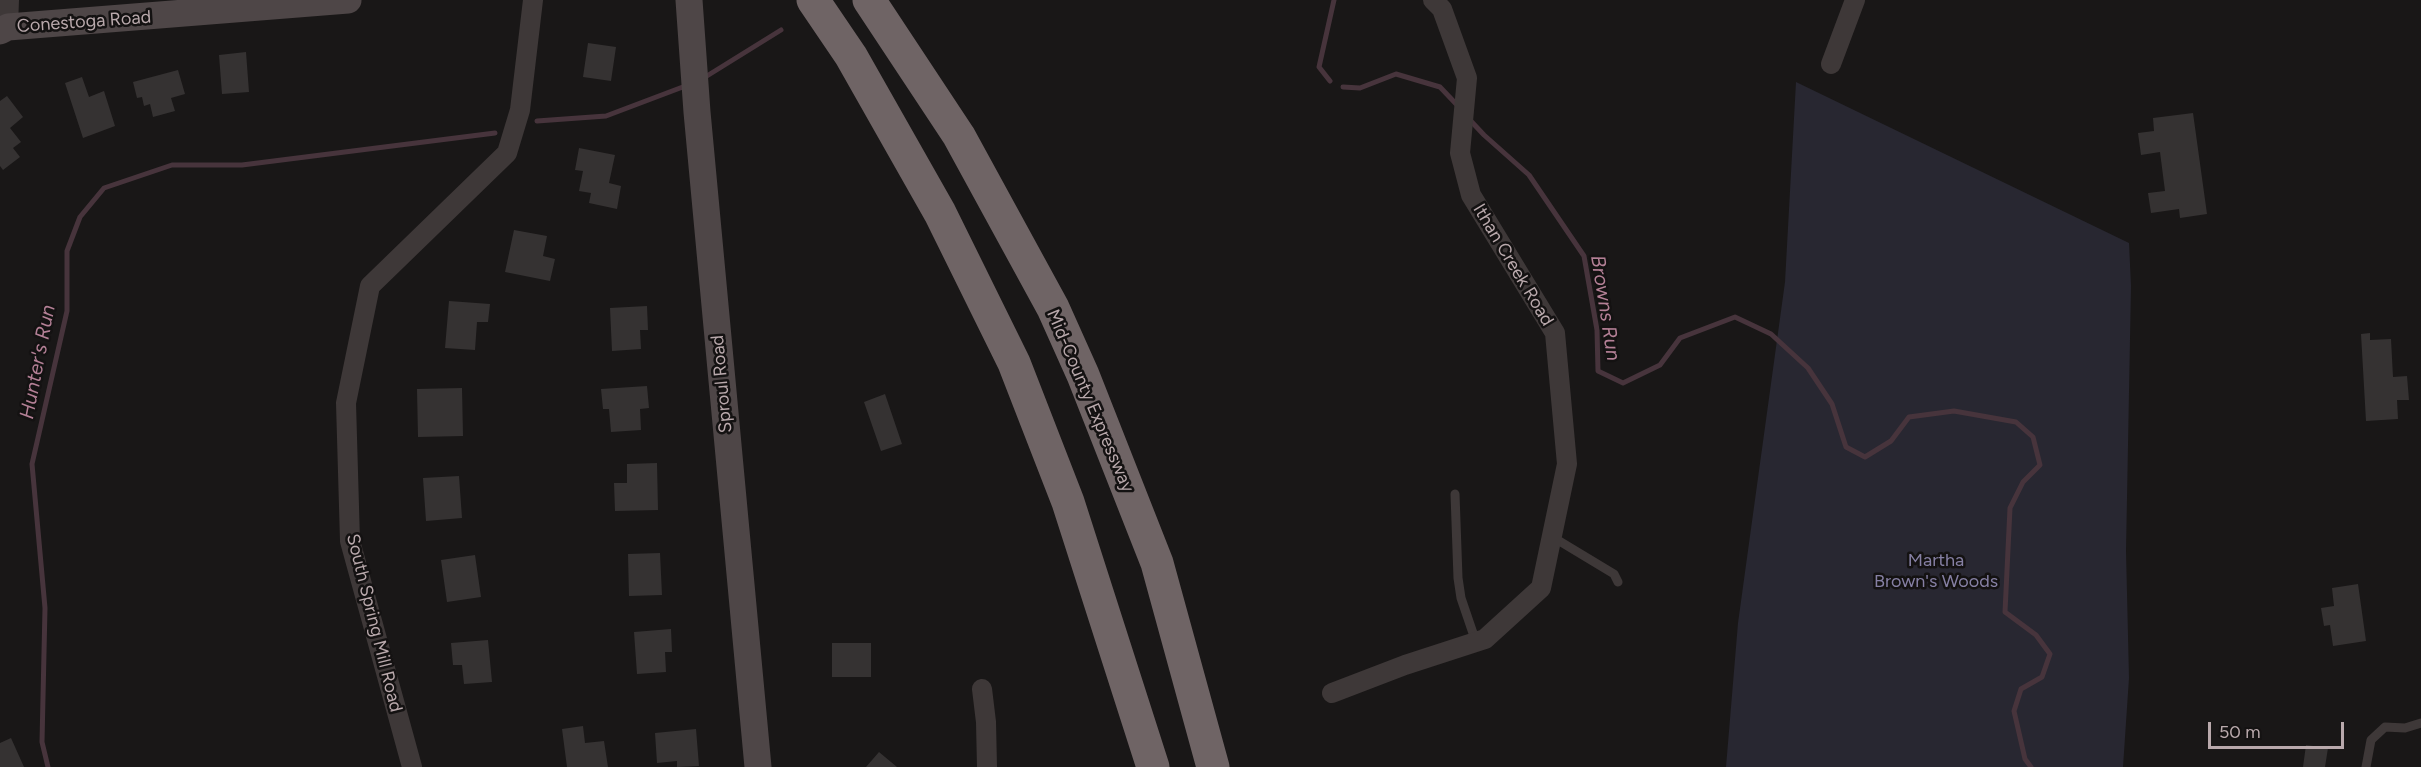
<!DOCTYPE html>
<style>
body{margin:0}
#map{position:relative;width:2421px;height:767px;overflow:hidden;background:#191717;font-family:Figtree,sans-serif}
canvas{display:block}
.scale{position:absolute;left:2208px;top:722px;width:136px;height:27px;box-sizing:border-box;border:3px solid #b9a9ac;border-top:0;padding-left:8px;font-size:18px;line-height:21px;white-space:nowrap;color:#b9a9ac;-webkit-text-stroke:4px #141212;paint-order:stroke}
</style>
<div id="map">
<canvas width="2421" height="767"></canvas>
<div class="scale">50 m</div>
</div>
<script>
const ctx = document.querySelector('canvas').getContext('2d');
ctx.lineJoin = 'round';
function paint(path, color) {
  ctx.fillStyle = color;
  ctx.fill(path, 'evenodd');
}
function trace(path, color, width, dash) {
  ctx.strokeStyle = color;
  ctx.lineWidth = width;
  ctx.lineCap = dash ? 'butt' : 'round';
  ctx.setLineDash(dash || []);
  ctx.stroke(path);
}
function drawText(font, color, halo, rows, align = 'center') {
  ctx.font = font + ' Figtree,sans-serif';
  ctx.lineWidth = 5;
  ctx.setLineDash([]);
  ctx.textBaseline = 'middle';
  ctx.strokeStyle = halo;
  ctx.fillStyle = color;
  for (const [text, x, y, turn = 0] of rows) {
    ctx.save();
    ctx.translate(x, y);
    ctx.rotate((+turn || 0) * Math.PI / 180);
    ctx.textAlign = isNaN(turn) ? turn : align;
    if (halo) ctx.strokeText(text, 0, 0);
    ctx.fillText(text, 0, 0);
    ctx.restore();
  }
}
paint(new Path2D(`
 M1796,82L2129,243L2131,286L2126,551L2129,678L2123,767H1726L1738,623L1785,282Z`), '#282731');
trace(new Path2D(`
 M702,79L781,30
 M1330,81L1319,67L1334,0
 M1343,87L1360,88L1396,74L1440,87L1459,107
 M1469,119L1484,135L1529,175L1584,256L1597,330L1598,371L1623,383L1660,365L1680,338L1735,317L1771,334L1808,368L1832,404L1846,447L1865,457L1891,441L1909,417L1954,411L2016,422L2033,437L2040,465L2023,482L2010,508L2005,612L2036,635L2050,654L2042,677L2021,689L2014,711L2025,759L2031,767
 M537,121L606,116L688,85
 M48,767L42,742L45,608L32,464L67,311V251L80,217L104,188L172,165H242L495,133`), '#47343c', 5);
paint(new Path2D(`
 M588,43L616,47L611,81L583,77Z
 M246,52L249,92L222,94L219,55Z
 M178,70L185,94L171,98L175,111L153,117L150,104L144,106L142,97L137,98L133,82Z
 M82,77L89,97L104,91L115,126L83,138L65,83Z
 M7,96L23,117L10,128L21,142L13,148L20,157L3,170L0,166V101Z
 M2193,113L2207,214L2180,218L2179,209L2151,213L2148,193L2165,191L2160,152L2141,155L2138,133L2154,131L2153,118Z
 M579,148L615,155L609,183L621,186L617,209L589,203L591,193L579,191L583,171L575,170Z
 M514,230L547,236L543,256L555,259L550,281L505,272Z
 M449,301L490,304L488,322H477L475,350L445,348Z
 M647,306L648,330H640L641,349L612,351L610,308Z
 M2370,333V340L2391,339L2393,377L2407,376L2409,400H2397L2398,419L2366,421L2361,334Z
 M647,386L649,408L640,409L641,430L611,432L609,409H603L601,389Z
 M462,388L463,436L418,437L417,389Z
 M885,394L902,444L881,451L864,402Z
 M657,463L658,510L615,511L614,483H627V464Z
 M459,476L462,518L426,521L423,478Z
 M660,553L662,595L629,596L628,554Z
 M475,555L481,597L447,602L441,560Z
 M2358,584L2366,641L2333,646L2330,625L2324,626L2321,608L2334,606L2332,588Z
 M671,629L672,652H665L666,672L637,674L634,632Z
 M488,640L492,682L464,684L462,665H453L451,643Z
 M832,643H871V677H832Z
 M583,726L585,743L604,741L608,767H567L562,729Z
 M696,729L699,766L677,767V761L657,763L655,733Z
 M11,738L24,767H0V743Z
 M2306,745L2328,748L2325,767H2303Z
 M879,752L897,767H866Z`), '#353232');
trace(new Path2D(`
 M1455,494L1458,578L1461,598L1476,642
 M1551,536L1614,574L1618,582
 M2366,767L2371,740L2385,727L2405,728L2421,723`), '#3e3838', 9);
trace(new Path2D(`
 M0,27H8L9,0
 M1831,64L1855,0
 M982,689L986,722L987,767
 M1332,693L1405,665L1485,639L1541,588L1567,464L1555,333L1471,195L1460,153L1467,78L1442,9L1433,0
 M412,767L350,541L346,403L370,286L507,153L520,110L533,0`), '#3e3838', 20);
trace(new Path2D(`
 M689,0L697,112L758,767
 M0,31L8,27L348,0`), '#4e4647', 27);
trace(new Path2D(`
 M813,0L851,56L940,213L1014,363L1068,502L1153,767
 M869,0L959,136L1053,308L1083,375L1157,563L1213,767`), '#6f6465', 33);
drawText('18px', '#b9a9ac', '#141212', [
 ["Conestoga Road",84,22,-4],
 ["Ithan Creek Road",1513,265,59],
 ["Sproul Road",722,384,-95],
 ["Mid-County Expressway",1090,401,67],
 ["South Spring Mill Road",374,623,76]
]);
drawText('18px', '#8680a4', '#141212', [
 ["Martha",1936,561],
 ["Brown's Woods",1936,582]
]);
drawText('italic 20px', '#b48096', '#141212', [
 ["Browns Run",1605,308,81],
 ["Hunter's Run",38,362,-79]
]);
</script>
